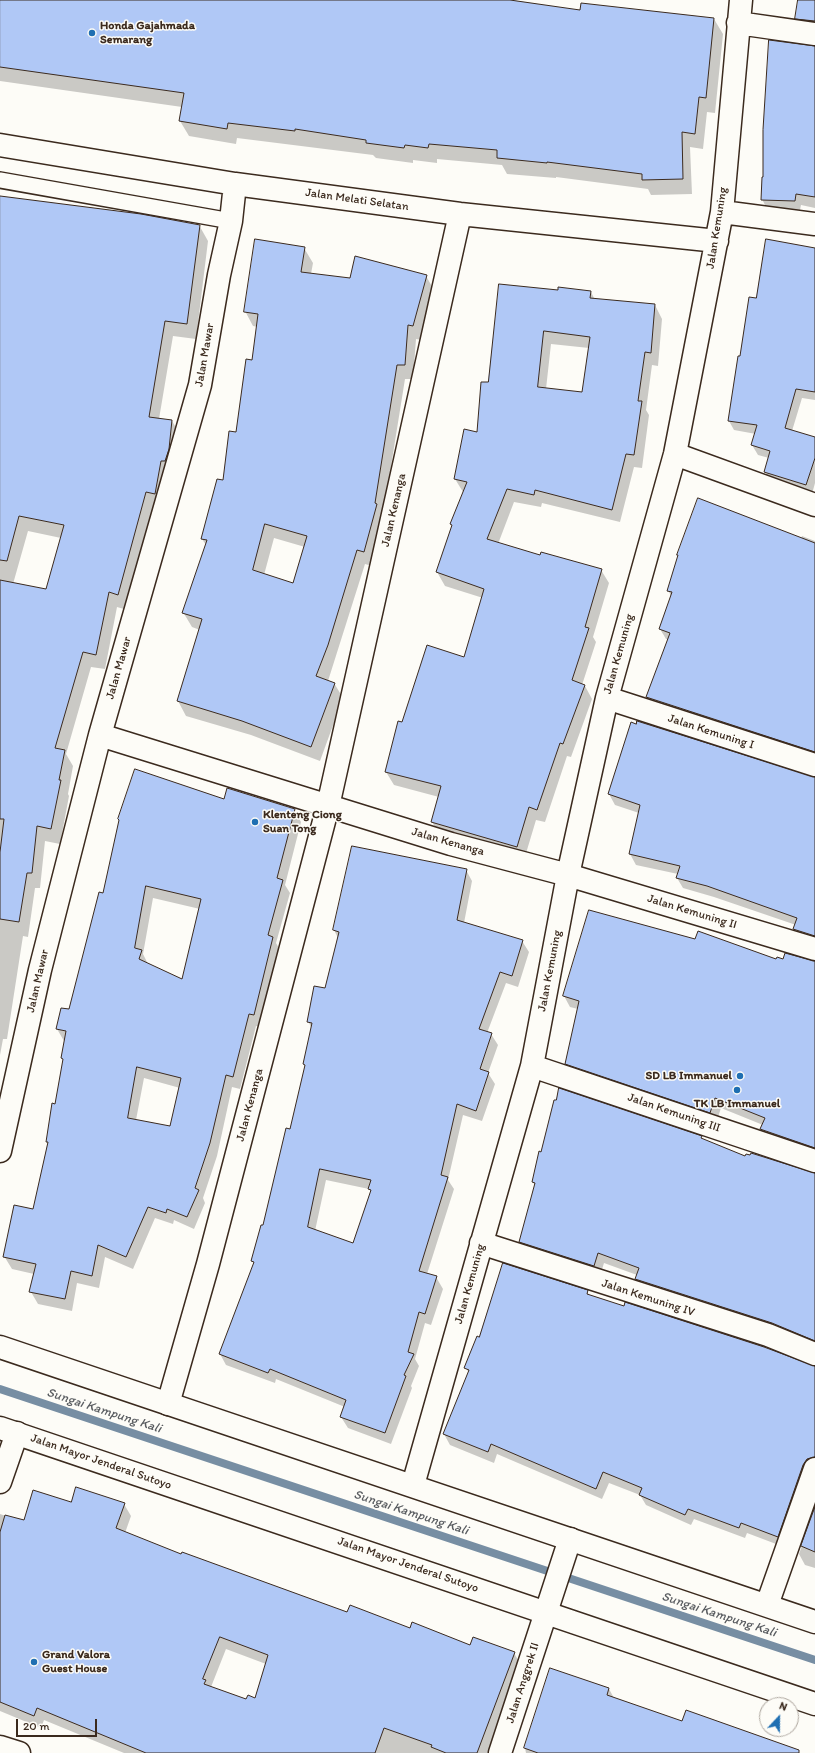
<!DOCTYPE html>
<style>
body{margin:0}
#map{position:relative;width:815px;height:1753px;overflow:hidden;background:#fdfcf7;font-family:Itim,sans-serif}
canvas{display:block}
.north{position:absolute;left:759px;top:1697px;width:40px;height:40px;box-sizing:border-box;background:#fdfcf7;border:1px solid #afa8a0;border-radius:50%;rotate:22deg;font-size:11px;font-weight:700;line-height:16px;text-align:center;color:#3b2a1e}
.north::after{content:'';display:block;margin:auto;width:14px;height:18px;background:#1f6fb2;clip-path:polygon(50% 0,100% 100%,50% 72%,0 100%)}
.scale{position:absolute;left:16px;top:1719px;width:81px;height:18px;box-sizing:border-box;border:2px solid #3b2a1e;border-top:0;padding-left:5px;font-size:12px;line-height:14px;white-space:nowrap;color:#3b2a1e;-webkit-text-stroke:3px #fdfcf7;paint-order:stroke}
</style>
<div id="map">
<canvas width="815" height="1753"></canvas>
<div class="north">N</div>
<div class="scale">20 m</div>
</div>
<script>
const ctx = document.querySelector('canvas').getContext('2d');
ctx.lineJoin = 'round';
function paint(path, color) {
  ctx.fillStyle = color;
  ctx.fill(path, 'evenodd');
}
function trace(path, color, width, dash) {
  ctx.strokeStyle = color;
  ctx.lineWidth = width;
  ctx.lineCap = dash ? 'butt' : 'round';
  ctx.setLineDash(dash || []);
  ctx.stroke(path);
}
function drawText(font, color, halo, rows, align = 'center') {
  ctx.font = font + ' Itim,sans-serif';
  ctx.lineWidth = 3;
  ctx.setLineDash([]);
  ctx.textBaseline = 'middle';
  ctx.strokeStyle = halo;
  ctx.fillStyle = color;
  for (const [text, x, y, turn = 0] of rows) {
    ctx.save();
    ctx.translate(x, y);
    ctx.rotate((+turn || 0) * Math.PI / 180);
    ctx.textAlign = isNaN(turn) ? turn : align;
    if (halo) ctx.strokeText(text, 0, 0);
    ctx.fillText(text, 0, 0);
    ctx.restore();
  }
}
paint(new Path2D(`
 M0,0H512L581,11L714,19L723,34L715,113L707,112L703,149L690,147L692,194L651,195L648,189L556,177V178L507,174L502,165L437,159V163L413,160V163L376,158L373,155L237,138L236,144L189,136L180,121L182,107L0,81Z
 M799,0H815V36L805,34L796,18Z
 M815,47V208L801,205L800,210L767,209L762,199Z
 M0,197L199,225L208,241L196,339L173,336L159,419L172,421L181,436L127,610L117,607L105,669L91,667L66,754L73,766L68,794L69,796L60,844L45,841L40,888H35L28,937L23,936L7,1039H3L0,1055ZM28,531L61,538L47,590L13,584Z
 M304,248L313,263L311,274L350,280L426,276L434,290L422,340L416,339L413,379H405L383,516L372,566L365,564L328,681L334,683L343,698L320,761L251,735L186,716L178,701L200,630L192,627L183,612L206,545L202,539L224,482L253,361L258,327L253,326L245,311ZM274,538L305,547L293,585L264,575Z
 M815,249V400L802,398L792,431L815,438V483L812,494L770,481L765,471L769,458L758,455L752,445L756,434L734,430L729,421L741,357L757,299Z
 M558,291L591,292L595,300L655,305L662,319L658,366L652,365L646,410L649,415L642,468L634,467L620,522L542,503L541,507L514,502L498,544L541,556L601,570L609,583L593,637L596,642L582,685L585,686L592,699L571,757L567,756L545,822L536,820L524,860L440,835L432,822L439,797L394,785L386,772L403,723L465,658L483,598L445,586L437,572L463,492L455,479L478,433L489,383ZM551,344L589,348L583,393L546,389Z
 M802,536L815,541V760L653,708L647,697L669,640L666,639L660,629L671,596L668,590L801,539Z
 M815,778V945L800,940L794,929L796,925L714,897L683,888L677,878L678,874L636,865L630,854L639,813L615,805L609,794Z
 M225,800L294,810L301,822L285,885L290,893L276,943L280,950L261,1027L256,1026L240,1089L232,1087L217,1156L203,1198L205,1203L194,1229L174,1220L173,1224L155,1218L133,1269L105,1257L99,1288L77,1283L72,1311L38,1304L31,1292L34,1274L12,1269L4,1256L34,1210L64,1061L62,1058L64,1041L57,1029L69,1010L104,894ZM153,898L200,909L183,980L148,964L143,954ZM144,1078L180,1088L171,1127L136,1120Z
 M466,870L472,881L464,923L522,941L529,952L518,987L506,983L487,1033L491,1034L498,1045L488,1073L495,1084L482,1121L463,1115L448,1180L454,1189L427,1274L436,1277L443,1289L431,1325L425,1323L415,1359L419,1366L411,1386L412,1388L391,1444L348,1428L341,1417L345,1407L276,1379L275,1383L226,1365L220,1354L254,1264L252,1260L264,1227L291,1130L305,1066L304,1064L312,1029L308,1021L325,990L338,938L334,930ZM326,1180L369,1189L371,1192L354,1244L315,1231Z
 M695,940L777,961L815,962V1156L767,1140L761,1129L763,1125L721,1108L716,1123L572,1074L566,1064L578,1009L570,1007L564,996Z
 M701,1137L703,1140L746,1157L815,1174V1348L642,1290L636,1279L637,1275L604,1263L600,1276L526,1253L520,1242L535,1186L533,1182Z
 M587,1291L590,1297L815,1367V1469L784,1547L747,1533L745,1538L694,1519L691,1525L646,1505L640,1495L609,1483L602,1499L497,1454L494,1463L450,1445L444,1434L469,1373L466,1368Z
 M72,1503L124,1504L131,1516L125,1533L182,1555L347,1613L471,1646L514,1653L521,1665L488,1753H124L44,1720L41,1728L0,1711V1514L24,1522ZM226,1649L266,1664L255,1699L246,1701L211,1687Z
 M815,1510V1568L805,1565L799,1554Z
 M609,1689L614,1698L682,1722L793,1753H526L525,1748Z`), '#0003');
trace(new Path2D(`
 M0,1389L815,1660`), '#778ea3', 8);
const building = new Path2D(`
 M0,0H510L580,10L581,3L714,18L706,98L699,97L695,134L682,132L683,179L642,180V174L547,162V163L497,158V150L429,144L428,148L405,145L404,148L366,143V140L295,129V131L228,123L227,129L179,121L184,93L0,67Z
 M798,0H815V21L795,19Z
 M769,40L815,46V197L796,194L795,201L761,200L762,177H763V130Z
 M0,196L141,214L200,225L187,324L165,321L149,417L172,420L169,449L165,461H161L155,494L146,492L118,595L109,592L96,655L83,652L55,748L65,750L59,780H61L51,829L37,826L32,873H27L19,922L0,919V852L4,819H0V580L46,589L64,525L19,516L7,561L0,560Z
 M255,239L305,247L301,272L350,278L355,256L427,275L413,326L408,325L405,365H397L375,503L377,504L364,552L357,550L328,645L316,676L335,683L311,747L242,721L177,701L202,619L182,613L207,540L201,539L217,479L223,480L229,431L236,432L246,359L252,360L258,314L244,312ZM265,524L307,536L293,583L253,570Z
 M766,239L815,248V392L796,389L785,428L815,437V458L806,485L764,472L770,451L751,445L757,425L728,421L738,356H740L749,297L756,298Z
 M499,284L558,290V287L591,291L590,298L655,304L651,353L645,352L638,401H642L634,455L626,454L612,510L535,490L534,495L507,489L487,539L540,555L541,552L602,569L585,627L589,628L572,680L585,685L563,744L560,743L537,810L529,807L517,847L431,822L441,786L385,772L398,721L402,722L427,645L464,657L484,589L436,572L452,525L450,524L467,482L454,479L464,429L477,432L481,382H488ZM544,331L590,337L582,392L538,387Z
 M698,498L815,543V752L646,697L670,633L659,629L672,592L667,591L678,555H677Z
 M637,721L815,777V936L793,929L797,918L707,886L676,878L680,866L629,854L640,805L608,794L631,722L636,724Z
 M135,769L224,799L227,788L295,809L277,878L283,880L268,935L273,937L254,1015L249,1014L233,1077L226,1075L210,1143L195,1188L199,1190L187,1217L167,1209L166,1213L148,1207L126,1257L98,1245L92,1276L71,1271L65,1299L29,1292L36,1264L3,1257L14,1205L33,1209L48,1142H46L52,1103L55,1104L63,1059L61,1058L66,1031L56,1029L61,1008L69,1009L99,892L103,893L119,820L118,819ZM146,886L201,899L182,979L139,959L142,950L135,948ZM137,1067L181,1078L170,1126L128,1118Z
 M352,846L467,869L457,920L523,940L512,976L500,972L479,1029L492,1033L480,1069L489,1072L476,1111L457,1104L441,1175L448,1177L419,1271L437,1276L425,1314L419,1312L408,1352L414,1354L404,1375L406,1376L385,1433L340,1417L346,1400L270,1369L268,1373L219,1354L254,1262L251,1261L261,1225H263L286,1128L290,1129L305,1065L303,1064L312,1023L307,1022L314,986L325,988L339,932L333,930ZM320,1169L371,1180L368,1189L371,1190L353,1243L308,1227Z
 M589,910L695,939L698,931L776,959L777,957L783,959L785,953L815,961V1148L760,1129L765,1118L715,1098L710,1113L565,1064L579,1001L563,996Z
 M559,1088L702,1136L701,1138L745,1156L746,1154L750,1155L751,1153L815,1173V1341L772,1323L635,1279L639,1268L598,1253L594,1266L519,1242L535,1183L532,1182L539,1151L541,1152L554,1100H556Z
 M503,1263L588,1290L587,1294L624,1306L625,1302L764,1347L815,1366V1457L807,1459L803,1465L778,1537L741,1523L739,1528L688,1509L685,1515L639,1495L642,1488L603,1472L596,1489L491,1444L488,1452L443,1434L469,1370L464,1368L477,1336L479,1337Z
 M76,1487L125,1503L116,1528L181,1554L182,1552L347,1612L350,1605L410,1628L412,1622L470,1645L473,1637L515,1652L477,1753H446L431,1747L432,1745L384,1728L375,1753H146L37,1708L34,1716L0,1702V1532L5,1515L24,1520L33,1490L71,1502ZM220,1637L268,1655L255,1698L248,1695L246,1699L204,1684L206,1680L203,1679Z
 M815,1507V1552L801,1546Z
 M550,1668L609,1688L607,1695L682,1721L686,1710L799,1750V1753H538L524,1748Z`);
paint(building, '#b0c8f6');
trace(building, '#3b2a1e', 1);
const service = new Path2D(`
 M0,180L231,221`);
const minor = new Path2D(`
 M738,23L815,34
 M0,145L235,184L460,214L717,241
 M722,212L815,224
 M675,454L815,505
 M607,698L815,765
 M100,735L451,844L568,875L815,949
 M532,1066L815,1161
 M0,1151L40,970L100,735L200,385L219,275L231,221L235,184
 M481,1243L768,1335L815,1354
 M168,1404L208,1264L328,806L460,214
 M0,1482L17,1433
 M413,1485L532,1066L568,875L607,698L675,454L722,212L741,0
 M767,1605L815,1469
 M0,1747L19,1753
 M500,1753L570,1539`);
const secondary = new Path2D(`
 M0,1347L815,1622
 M0,1428L815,1704`);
trace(service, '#3b2a1e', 18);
trace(minor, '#3b2a1e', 25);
trace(secondary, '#3b2a1e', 25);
trace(service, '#fdfcf7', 15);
trace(minor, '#fdfcf7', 22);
trace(secondary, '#fdfcf7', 22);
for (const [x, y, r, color] of [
 [92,33,4,"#1f6fb2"],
 [255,822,4,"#1f6fb2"],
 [740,1076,4,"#1f6fb2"],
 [737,1090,4,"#1f6fb2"],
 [34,1662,4,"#1f6fb2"]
]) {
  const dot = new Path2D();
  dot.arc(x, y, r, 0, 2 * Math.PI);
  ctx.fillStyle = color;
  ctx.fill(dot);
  trace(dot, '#fdfcf7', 1.5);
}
drawText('bold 12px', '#3b2a1e', '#fdfcf7', [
 ["Honda Gajahmada",100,26],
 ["Semarang",100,40],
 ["Klenteng Ciong",263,815],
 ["Suan Tong",263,829],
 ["SD LB Immanuel",732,1076,"right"],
 ["TK LB Immanuel",737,1104,"center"],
 ["Grand Valora",42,1655],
 ["Guest House",42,1669]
], 'left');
drawText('12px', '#3b2a1e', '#fdfcf7', [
 ["Jalan Melati Selatan",357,200,8],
 ["Jalan Kemuning",717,228,-81],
 ["Jalan Mawar",205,355,-80],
 ["Jalan Kenanga",394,510,-77],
 ["Jalan Kemuning",619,654,-74],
 ["Jalan Mawar",119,668,-74],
 ["Jalan Kemuning I",711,732,18],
 ["Jalan Kenanga",448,842,16],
 ["Jalan Kemuning II",692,912,17],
 ["Jalan Kemuning",550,971,-79],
 ["Jalan Mawar",38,981,-77],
 ["Jalan Kenanga",250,1105,-75],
 ["Jalan Kemuning III",674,1113,19],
 ["Jalan Kemuning",470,1284,-74],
 ["Jalan Kemuning IV",648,1298,18],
 ["Jalan Mayor Jenderal Sutoyo",101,1462,19],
 ["Jalan Mayor Jenderal Sutoyo",408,1565,19],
 ["Jalan Anggrek II",523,1683,-72]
]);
drawText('italic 13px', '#595c60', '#fdfcf7', [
 ["Sungai Kampung Kali",104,1411,18],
 ["Sungai Kampung Kali",411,1513,18],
 ["Sungai Kampung Kali",719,1615,18]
]);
</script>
